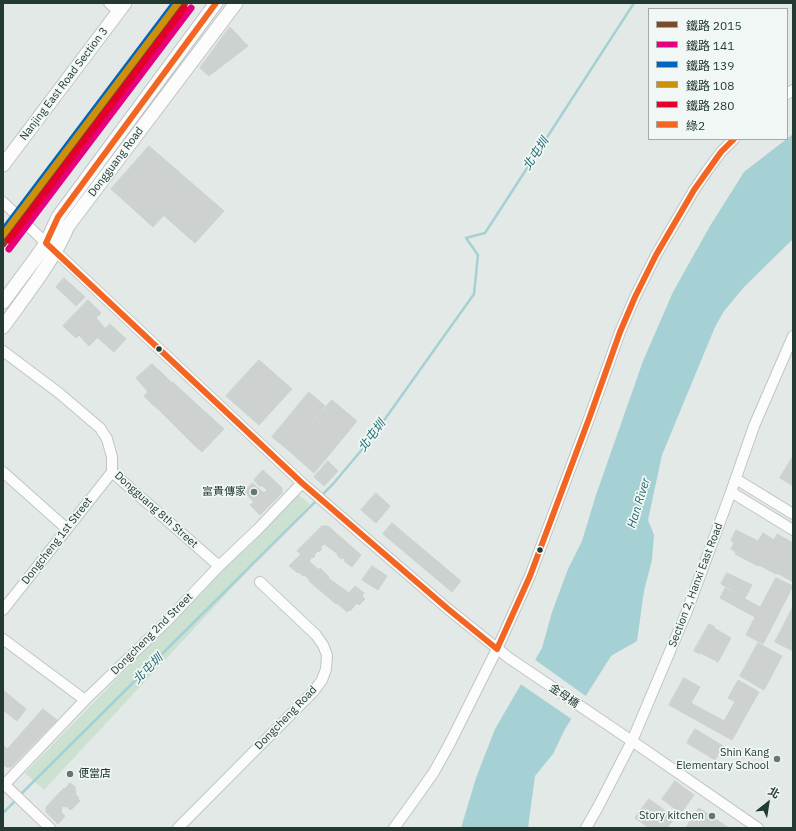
<!DOCTYPE html>
<meta charset="utf-8">
<style>
body{margin:0}
#map{position:relative;width:796px;height:831px;overflow:hidden;background:#e3e9e6;font-family:"IBM Plex Sans","Noto Sans TC",sans-serif}
canvas{display:block}
.frame{position:absolute;inset:0;border:4px solid #223a32;pointer-events:none}
.legend{position:absolute;left:648px;top:8px;width:140px;height:132px;box-sizing:border-box;background:#f1f7f4;border:1px solid #9eaba6;margin:0;padding:5px 7px;list-style:none;font-size:12px;color:#223a32}
.legend li{display:flex;align-items:center;gap:8px;height:20px}
.legend b{width:20px;border:1px solid #9eaba6}
.north{position:absolute;left:748px;top:783px;width:40px;height:40px;-webkit-text-stroke:3px #f1f7f4;paint-order:stroke;rotate:30deg;font-size:11px;font-weight:700;line-height:16px;text-align:center;color:#223a32}
.north::after{content:'';display:block;margin:auto;width:14px;height:18px;background:#223a32;clip-path:polygon(50% 0,100% 100%,50% 72%,0 100%)}
</style>
<div id="map">
<canvas width="796" height="831"></canvas>
<div class="frame"></div>
<ul class="legend">
<li><b style="height:5px;background:#7a4b2a"></b>鐵路 2015</li>
<li><b style="height:5px;background:#e5007d"></b>鐵路 141</li>
<li><b style="height:5px;background:#0065bd"></b>鐵路 139</li>
<li><b style="height:5px;background:#cc900a"></b>鐵路 108</li>
<li><b style="height:5px;background:#e4002b"></b>鐵路 280</li>
<li><b style="height:5px;background:#f26522"></b>綠2</li>
</ul>
<div class="north">北</div>
</div>
<script>
const ctx = document.querySelector('canvas').getContext('2d');
ctx.lineJoin = 'round';
function paint(path, color) {
  ctx.fillStyle = color;
  ctx.fill(path, 'evenodd');
}
function trace(path, color, width, dash) {
  ctx.strokeStyle = color;
  ctx.lineWidth = width;
  ctx.lineCap = dash ? 'butt' : 'round';
  ctx.setLineDash(dash || []);
  ctx.stroke(path);
}
function drawText(font, color, halo, rows, align = 'center') {
  ctx.font = font + ' "IBM Plex Sans","Noto Sans TC",sans-serif';
  ctx.lineWidth = 3.5;
  ctx.setLineDash([]);
  ctx.textBaseline = 'middle';
  ctx.strokeStyle = halo;
  ctx.fillStyle = color;
  for (const [text, x, y, turn = 0] of rows) {
    ctx.save();
    ctx.translate(x, y);
    ctx.rotate((+turn || 0) * Math.PI / 180);
    ctx.textAlign = isNaN(turn) ? turn : align;
    if (halo) ctx.strokeText(text, 0, 0);
    ctx.fillText(text, 0, 0);
    ctx.restore();
  }
}
paint(new Path2D(`
 M297,494L310,504L44,790L25,773Z`), '#cce1d2');
paint(new Path2D(`
 M793,134V239L745,286L724,311L715,327L662,455L648,520L654,535L652,560L644,591L637,641L611,656L565,729L553,754L535,776L528,828H461L476,778L495,729L542,648L552,612L568,569L582,541L596,495L643,361L673,292L710,226L744,172Z`), '#a5d1d4');
paint(new Path2D(`
 M534,659L587,697L573,720L519,683Z`), '#e3e9e6');
trace(new Path2D(`
 M321,496L333,484L370,440L474,294L478,255L466,238L485,233L634,3
 M20,795L317,500
 M3,813L17,799`), '#a5d1d4', 2.5);
const building = new Path2D(`
 M230,27L248,46L209,76L200,68Z
 M149,146L224,211L195,243L121,178Z
 M121,178L164,215L153,227L111,189Z
 M64,278L85,297L76,306L56,287Z
 M88,300L101,313L76,338L63,326Z
 M96,318L106,329L89,346L79,335Z
 M110,324L126,339L114,352L98,338Z
 M259,360L292,389L259,425L226,396Z
 M152,364L165,376L148,392L136,378Z
 M165,376L173,384L152,404L144,396Z
 M173,382L179,388L158,409L152,404L173,384Z
 M179,388L191,399L170,421L158,409Z
 M309,392L325,406L288,450L272,437Z
 M191,399L214,420L192,443L170,421Z
 M332,400L357,421L314,473L288,450Z
 M214,420L224,429L202,452L192,443Z
 M793,456V486L780,478Z
 M328,461L338,471L324,486L314,477Z
 M263,470L282,488V493L260,515L250,505L254,502L244,492L252,483L264,493L267,490L261,485L260,487L254,480Z
 M376,493L390,506L376,523L361,510Z
 M392,523L461,581L452,592L383,534Z
 M322,526H328L361,555L352,567L344,561L345,559L343,558L341,559L337,555L338,554L324,544L320,548L322,549L319,552L318,551L314,555L315,556L313,558L312,557L309,561L319,570L320,568L329,577L328,578L349,593L355,586L364,593L362,596L365,599L359,605L357,603L350,611L349,610L347,612L337,603L336,604L309,581L310,580L304,575L303,576L299,572L298,573L289,566L301,554L297,551Z
 M736,530L758,541L763,533L774,540L777,534L793,543V582L779,574L774,573L759,565L758,566L735,554L736,552L731,549L734,543L731,541Z
 M372,566L387,576L378,590L362,580Z
 M727,573L752,585L745,598L721,584Z
 M776,578L793,586L763,644L746,635L755,617L720,598L725,588L760,607Z
 M793,607V651L775,642Z
 M709,624L715,627L714,628L731,638L718,662L701,653L700,654L694,651Z
 M758,643L782,656L764,690L740,676Z
 M684,678L700,687L691,703L724,721L735,702L728,698L738,680L759,692L732,740L669,705Z
 M3,690L26,709L17,721L3,710Z
 M43,709L57,720L11,767H6L3,764V745L7,749Z
 M695,729L723,746L715,760L687,743Z
 M675,781L694,795L681,813L662,799Z
 M70,783L75,787L76,795L79,798L78,799L80,801L73,808L70,810L68,808V806L66,807L63,806L62,807L61,812L65,816L58,824L46,812V807L64,788L65,789Z
 M649,799L675,818L667,828H649L635,818Z
 M699,808L729,828H686Z`);
paint(building, '#cdd2d0');
trace(building, '#ccd1cf', 1);
const minor = new Path2D(`
 M109,3L119,11
 M787,94L793,90
 M3,202L46,243
 M55,251L302,483L448,609L509,658L623,735L632,741L758,828
 M3,351L59,393L100,428L107,439L112,457V472L219,566
 M3,472L67,529
 M736,479L793,514
 M731,492L793,530
 M3,610L112,472
 M3,639L85,700
 M3,783L50,828
 M3,786L85,700L166,622L219,566L258,529L302,483
 M178,828L313,692L322,680L326,669L327,655L323,645L316,635L260,582
 M394,828L415,799L434,772L450,743L497,649L530,576L590,416L620,332L635,297L656,255L694,190L707,171L721,152L734,139
 M586,828L598,807L632,741L687,611L731,492L754,426L793,336`);
const tertiary = new Path2D(`
 M3,165L125,3
 M3,302L35,259L46,243L58,217L216,3
 M3,327C25,296 53,262 68,226L236,3`);
trace(minor, '#c0c5c3', 12);
trace(tertiary, '#c0c5c3', 15);
trace(minor, '#fbfcfb', 10);
trace(tertiary, '#fbfcfb', 13);
trace(new Path2D(`
 M216,3L58,217L46,243L302,483L448,609L497,649
 M497,649L530,576L590,416L620,332L635,297L656,255L694,190L721,152L734,139`), '#f26522', 6);
trace(new Path2D(`
 M3,244L185,3`), '#7a4b2a', 7);
trace(new Path2D(`
 M9,249L191,8`), '#e5007d', 7);
trace(new Path2D(`
 M3,231L175,3`), '#0065bd', 7);
trace(new Path2D(`
 M3,235L178,3`), '#cc900a', 7);
trace(new Path2D(`
 M9,240L184,8`), '#e4002b', 7);
for (const [x, y, r, color] of [
 [159,349,3.5,"#223a32"],
 [254,492,4,"#667771"],
 [540,550,3.5,"#223a32"],
 [777,759,4,"#667771"],
 [70,774,4,"#667771"],
 [712,816,4,"#667771"]
]) {
  const dot = new Path2D();
  dot.arc(x, y, r, 0, 2 * Math.PI);
  ctx.fillStyle = color;
  ctx.fill(dot);
  trace(dot, '#f1f7f4', 1.5);
}
drawText('11px', '#223a32', '#f1f7f4', [
 ["Nanjing East Road Section 3",64,84,-53],
 ["Dongguang Road",116,162,-53],
 ["Dongguang 8th Street",156,510,42],
 ["Dongcheng 1st Street",57,541,-52],
 ["Section 2, Hanxi East Road",696,585,-69],
 ["Dongcheng 2nd Street",152,634,-45],
 ["金母橋",564,696,34],
 ["Dongcheng Road",286,718,-46]
]);
drawText('11px', '#223a32', '#f1f7f4', [
 ["富貴傳家",246,492],
 ["Shin Kang",769,753],
 ["Elementary School",769,766],
 ["便當店",78,774,"left"],
 ["Story kitchen",704,816]
], 'right');
drawText('italic 12px', '#1f6a73', '#f1f7f4', [
 ["北屯圳",536,154,-57],
 ["北屯圳",372,436,-53],
 ["Han River",639,503,-73],
 ["北屯圳",148,669,-45]
]);
</script>
